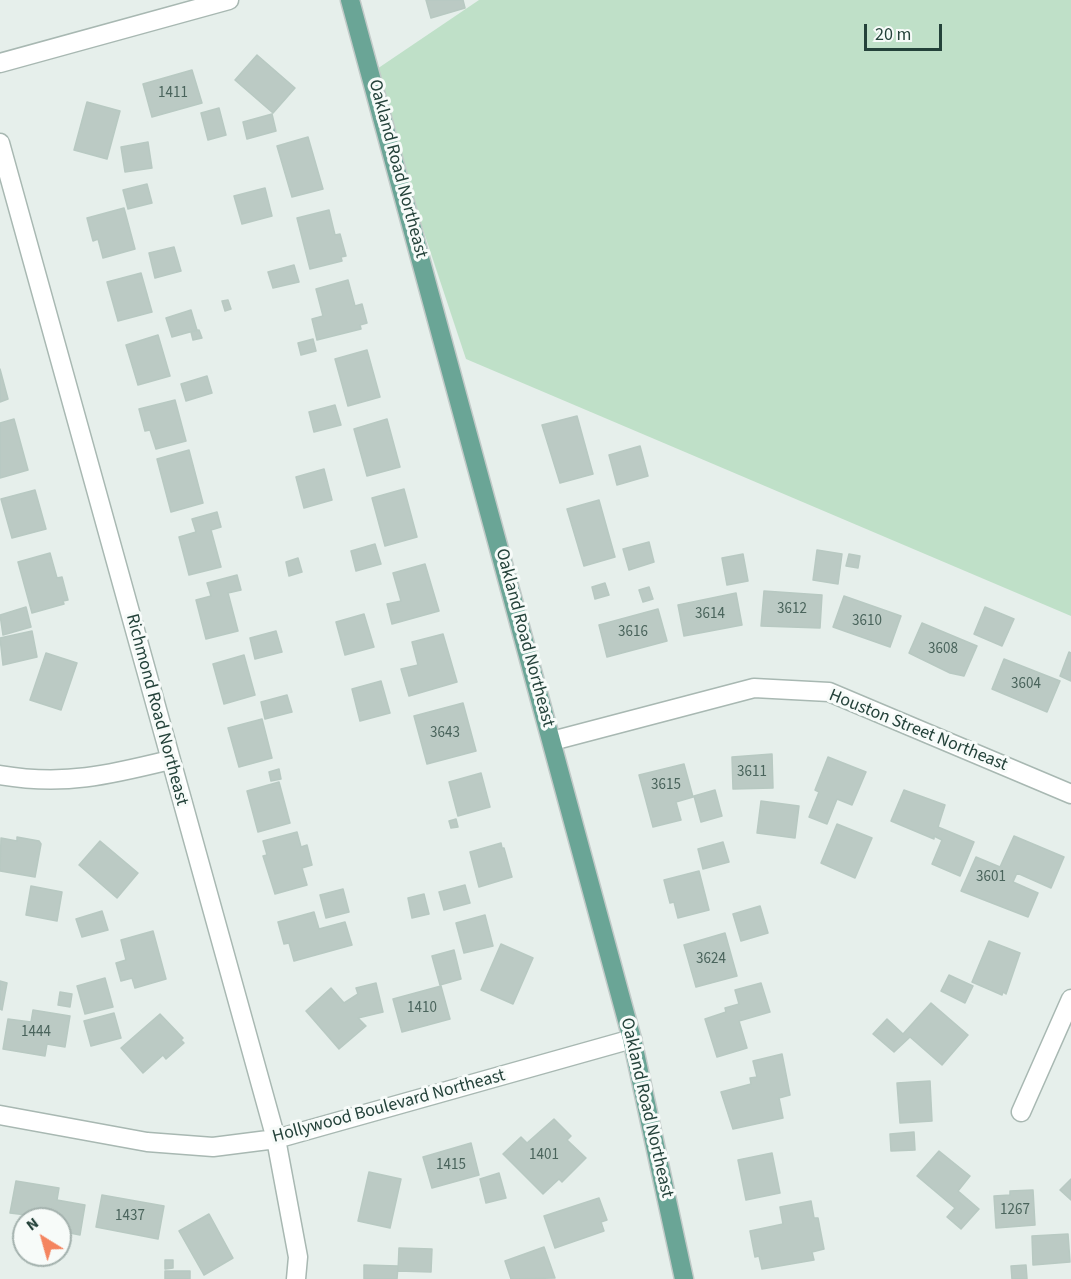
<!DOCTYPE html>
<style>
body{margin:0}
#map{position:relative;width:1071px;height:1279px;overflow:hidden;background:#e6efeb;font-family:"Source Sans 3",sans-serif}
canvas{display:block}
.north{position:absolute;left:12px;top:1207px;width:60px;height:60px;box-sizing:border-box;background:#f7fbf9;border:2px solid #a3b1ad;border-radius:50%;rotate:323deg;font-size:16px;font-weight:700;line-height:24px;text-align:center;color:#24423a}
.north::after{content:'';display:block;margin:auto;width:21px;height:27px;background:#f4845f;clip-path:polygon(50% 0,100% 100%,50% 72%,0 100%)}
.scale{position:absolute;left:864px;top:24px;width:78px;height:27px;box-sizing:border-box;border:3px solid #24423a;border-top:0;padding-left:8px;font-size:18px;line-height:21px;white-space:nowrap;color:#24423a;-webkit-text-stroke:4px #f7fbf9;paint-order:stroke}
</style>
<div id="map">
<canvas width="1071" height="1279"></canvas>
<div class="north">N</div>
<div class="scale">20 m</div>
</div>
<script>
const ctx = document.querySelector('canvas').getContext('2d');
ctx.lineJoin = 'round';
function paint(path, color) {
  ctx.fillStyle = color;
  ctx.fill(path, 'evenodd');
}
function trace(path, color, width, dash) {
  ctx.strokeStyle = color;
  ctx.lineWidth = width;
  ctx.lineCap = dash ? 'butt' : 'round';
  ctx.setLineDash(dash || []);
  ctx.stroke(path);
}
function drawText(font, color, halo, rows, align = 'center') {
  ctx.font = font + ' "Source Sans 3",sans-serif';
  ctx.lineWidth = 6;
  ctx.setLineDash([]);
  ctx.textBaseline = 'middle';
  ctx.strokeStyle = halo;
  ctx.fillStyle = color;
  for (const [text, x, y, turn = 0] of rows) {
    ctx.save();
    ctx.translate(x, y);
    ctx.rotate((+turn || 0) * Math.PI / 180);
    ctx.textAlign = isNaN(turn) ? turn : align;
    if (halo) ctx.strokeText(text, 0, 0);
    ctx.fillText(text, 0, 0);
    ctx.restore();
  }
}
paint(new Path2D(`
 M479,0H1071V616L466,359L371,73Z`), '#bfe0c8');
const building = new Path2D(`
 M426,0H463L465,8L431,18Z
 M257,55L295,88L273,113L235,80Z
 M192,70L202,103L152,117L143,84Z
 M87,102L120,111L107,159L74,150Z
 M219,108L226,135L208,140L201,113Z
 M272,114L276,131L247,139L243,122Z
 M308,137L323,189L292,197L277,146Z
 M148,142L152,168L125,172L121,147Z
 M147,184L152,203L128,209L123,190Z
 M265,188L272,216L242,224L234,196Z
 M124,208L135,249L103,258L98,239L93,241L87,218Z
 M329,210L335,235L340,234L346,256L341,257L342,261L310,269L297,218Z
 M174,247L181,271L155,278L149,253Z
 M294,265L299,282L273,288L268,272Z
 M141,273L152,312L118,321L107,282Z
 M348,280L355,306L362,304L367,323L360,325L361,329L317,340L312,319L323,316L316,289Z
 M228,300L231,309L225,311L222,301Z
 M191,310L197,330L172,337L166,318Z
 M199,330L202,338L193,340L191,332Z
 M158,335L170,376L138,385L126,345Z
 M313,339L316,351L301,355L298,343Z
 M367,350L380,397L348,406L335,359Z
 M0,369L8,399L0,402Z
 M207,376L212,393L186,401L181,384Z
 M175,400L186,441L156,449L150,430L145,431L139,409Z
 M335,405L341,425L314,432L309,412Z
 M577,416L593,474L560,483L542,425Z
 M14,419L28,470L0,478V423Z
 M387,419L400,467L367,476L354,429Z
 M640,446L648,476L617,485L609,455Z
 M189,450L203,503L171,512L157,459Z
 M324,469L332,500L304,508L296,477Z
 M404,489L417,537L385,546L372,498Z
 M35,490L46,529L12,538L1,499Z
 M599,500L615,557L584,566L567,509Z
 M217,512L221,527L211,530L221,567L189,575L179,537L196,532L192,519Z
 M649,542L654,562L629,570L623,549Z
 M375,544L381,564L356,571L351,551Z
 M817,550L842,554L838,584L813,580Z
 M50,553L57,578L62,577L68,600L63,601L64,604L32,613L18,562Z
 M743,554L748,581L727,585L722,558Z
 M849,554L860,556L858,568L846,566Z
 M298,558L302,572L289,576L286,562Z
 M425,564L439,611L392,624L387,604L401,601L393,573Z
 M237,575L241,590L228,593L238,631L206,639L196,600L211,596L207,583Z
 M605,583L609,595L595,599L592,587Z
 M649,587L653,599L643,602L639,590Z
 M764,591L822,595L820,628L761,626Z
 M736,593L742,625L684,636L678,605Z
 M844,596L901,616L890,647L833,627Z
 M26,607L31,627L3,635L0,615Z
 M985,607L1014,619L1002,646L974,634Z
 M658,609L667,641L607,657L599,625Z
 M364,614L374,647L345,655L336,622Z
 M922,623L977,646L964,676L950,673L909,653Z
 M32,631L37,657L3,665L0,638Z
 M276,631L282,652L255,659L250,638Z
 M443,634L457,682L409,696L401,669L418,665L412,642Z
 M1069,652L1071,653V681L1060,676Z
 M46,653L77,663L61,710L30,700Z
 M244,655L255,695L224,704L213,664Z
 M1004,659L1060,681L1047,712L992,689Z
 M381,681L390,713L360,721L352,689Z
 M287,695L292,712L265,719L261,702Z
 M463,703L476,751L427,764L414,716Z
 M262,719L272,758L239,767L228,728Z
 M772,754L773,788L733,789L732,757Z
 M828,757L866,772L852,805L837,799L827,824L809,817L819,792L815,790Z
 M684,764L693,797L676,802L681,820L653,827L639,775Z
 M279,769L281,779L271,781L269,772Z
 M481,773L490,807L458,816L449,782Z
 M279,782L290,823L258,832L247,791Z
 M715,790L722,816L701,822L694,796Z
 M904,790L945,805L938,827L974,842L960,876L932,864L942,840L934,836V839L891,821Z
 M761,801L799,806L795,838L757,833Z
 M456,819L458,827L451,828L449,821Z
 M837,824L872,838L855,878L821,863Z
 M297,832L301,847L307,845L312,865L302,868L307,885L275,894L263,856L267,855L263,841Z
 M1014,836L1064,857L1051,888L1017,873L1013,882L1038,893L1028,917L961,891L976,857L1000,867Z
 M17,837L39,841L41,844L35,877L0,871L1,838L17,841Z
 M100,841L138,873L117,898L79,865Z
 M723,842L729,862L703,869L698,849Z
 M501,843L502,848H504L512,877L479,887L470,852Z
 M699,871L709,910L678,918L674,902L670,903L664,880Z
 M465,885L470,903L444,910L439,892Z
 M31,886L62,892L57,921L26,915Z
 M343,889L349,912L326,918L320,895Z
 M424,894L429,914L412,918L408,898Z
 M760,906L768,933L741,941L733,914Z
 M102,911L108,930L82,937L76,919Z
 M314,912L319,929L345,922L352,945L294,961L289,943L284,944L278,922Z
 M485,915L493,946L464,953L456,923Z
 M153,931L166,979L135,988L132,978L121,981L116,963L126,960L121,940Z
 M725,933L737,976L696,987L684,945Z
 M989,941L1020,953L1006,994L1003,992L1002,995L972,982Z
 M501,944L533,958L513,1004L481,990Z
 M454,950L461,979L440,985L432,956Z
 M949,975L973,986L965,1003L941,991Z
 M105,978L113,1007L85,1014L77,986Z
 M0,981L7,983L2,1010L0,1009Z
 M376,983L383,1012L358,1018L366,1026L339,1049L306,1011L331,988L344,1003L358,994L356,988Z
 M761,983L770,1012L739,1021L747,1048L717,1057L705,1019L726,1012L725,1008L739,1004L735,990Z
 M441,986L450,1019L402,1032L393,999Z
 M60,992L72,994L70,1007L58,1005Z
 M931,1003L968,1035L942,1065L910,1037L894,1052L873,1034L887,1019L903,1034Z
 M33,1010L70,1016L65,1047L47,1044L45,1056L3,1049L8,1019L31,1022Z
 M114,1013L121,1038L91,1046L84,1021Z
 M160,1014L183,1038L181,1040L184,1043L166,1059L163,1055L143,1073L121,1048Z
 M782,1054L790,1095L779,1098L783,1118L733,1129L721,1092L751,1084L750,1078L757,1077L753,1061Z
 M930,1081L932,1121L900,1123L897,1083Z
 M554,1119L571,1136L567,1140L586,1158L562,1182L559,1179L543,1194L503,1154L521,1137L527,1143Z
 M914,1132L915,1150L891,1151L890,1134Z
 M471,1143L479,1175L432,1188L423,1157Z
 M939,1151L970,1176L958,1191L979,1209L961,1229L947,1217L955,1208L917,1176Z
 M772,1153L780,1193L746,1200L738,1160Z
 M369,1172L401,1179L390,1228L358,1221Z
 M499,1173L506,1198L486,1203L480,1179Z
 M1071,1179V1200L1060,1190Z
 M16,1181L59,1188L57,1200L85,1205L80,1235L60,1231V1219L10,1213Z
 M1033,1190L1035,1225L996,1228L994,1196L1010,1195V1191Z
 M102,1195L164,1206L158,1239L96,1227Z
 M599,1198L607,1220L601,1222L604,1231L555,1248L544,1216Z
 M811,1201L814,1218H818L824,1249L812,1252L814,1260L762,1269L759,1256L755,1257L750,1231L783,1224L780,1207Z
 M209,1214L233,1258L204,1275L179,1231Z
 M1068,1234L1070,1262L1033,1265L1032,1236Z
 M544,1247L555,1278L511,1279L505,1261Z
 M399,1248L432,1249L431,1272L398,1271Z
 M165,1260H173V1268L165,1269Z
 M364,1265L398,1266L397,1279H364Z
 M1026,1265L1027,1279H1012L1011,1266Z
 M165,1271H190V1279H165Z`);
paint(building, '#bbcac4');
trace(building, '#b8c9c2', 1.5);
const minor = new Path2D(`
 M0,63L229,0
 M0,143L276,1139L298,1257L296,1279
 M552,741L754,688L829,692L1071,794
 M0,775C64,786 109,775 170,760
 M1021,1112L1071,999
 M0,1115L147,1142L213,1147L276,1139L632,1039`);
const major = new Path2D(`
 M350,0L632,1039L684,1279`);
trace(minor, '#a8b8b2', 21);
trace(major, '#c2cac8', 21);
trace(minor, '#fff', 18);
trace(major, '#6aa596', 18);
drawText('15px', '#4a645c', null, [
 ["1411",173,94],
 ["3612",792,610],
 ["3614",710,615],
 ["3610",867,622],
 ["3616",633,633],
 ["3608",943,650],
 ["3604",1026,685],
 ["3643",445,734],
 ["3611",752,773],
 ["3615",666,786],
 ["3601",991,878],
 ["3624",711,960],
 ["1410",422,1009],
 ["1444",36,1033],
 ["1401",544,1156],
 ["1415",451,1166],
 ["1267",1015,1211],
 ["1437",130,1217]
]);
drawText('18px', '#24423a', '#f7fbf9', [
 ["Oakland Road Northeast",397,169,75],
 ["Oakland Road Northeast",524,638,75],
 ["Richmond Road Northeast",156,710,75],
 ["Houston Street Northeast",918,731,22],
 ["Hollywood Boulevard Northeast",389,1107,-15],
 ["Oakland Road Northeast",646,1108,77]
]);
</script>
